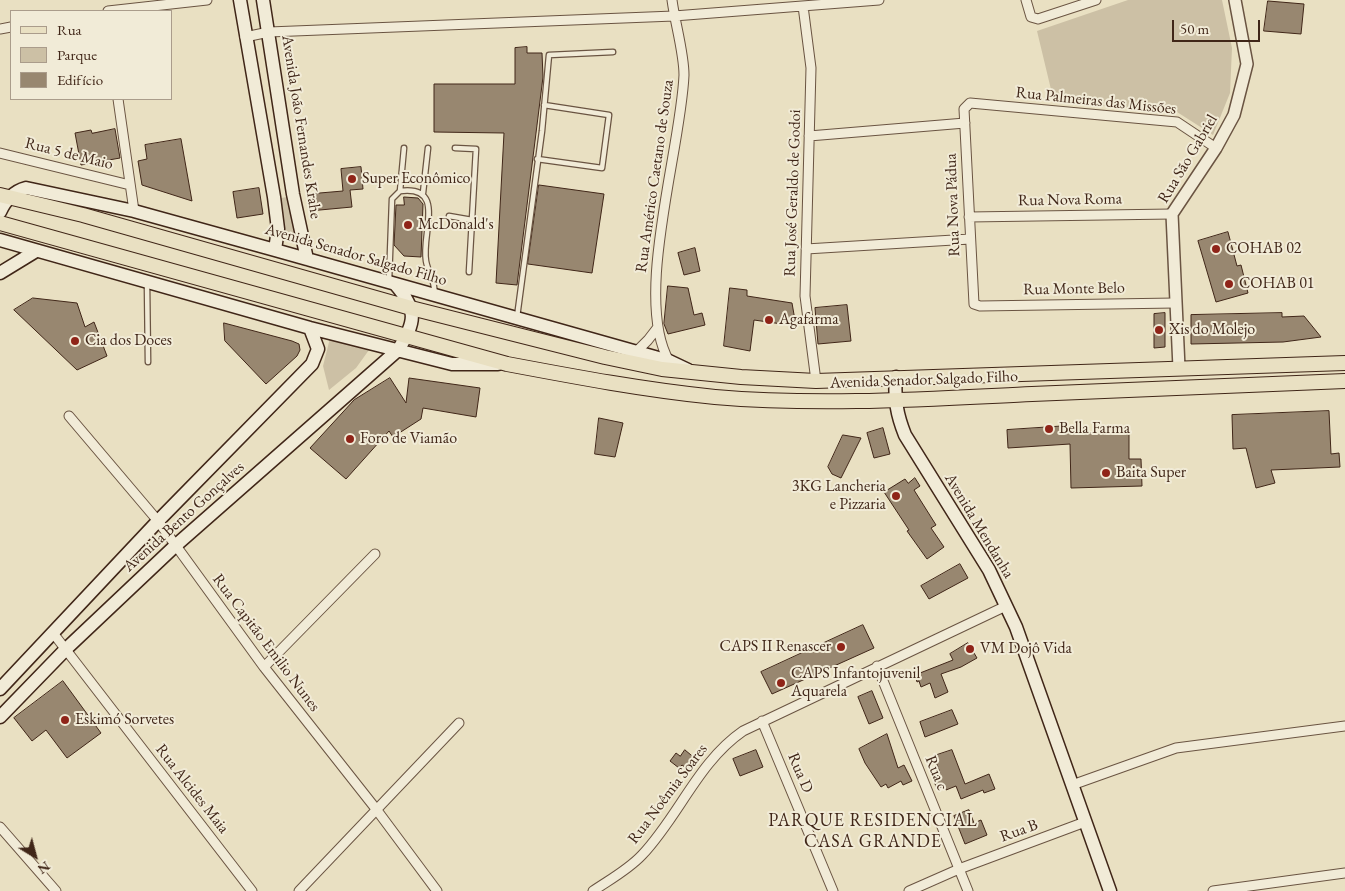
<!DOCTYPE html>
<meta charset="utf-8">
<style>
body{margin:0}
#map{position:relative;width:1345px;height:891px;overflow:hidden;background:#e9e0c2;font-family:"EB Garamond",serif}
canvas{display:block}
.legend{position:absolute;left:10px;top:10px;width:162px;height:90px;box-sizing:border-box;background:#f1ebd7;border:1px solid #aa9c8b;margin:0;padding:6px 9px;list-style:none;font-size:15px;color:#402618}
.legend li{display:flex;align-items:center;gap:10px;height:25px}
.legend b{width:25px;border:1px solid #aa9c8b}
.north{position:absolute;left:10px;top:831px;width:50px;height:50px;-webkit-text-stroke:4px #f1ebd7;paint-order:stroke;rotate:143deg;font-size:14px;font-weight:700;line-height:20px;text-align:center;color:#402618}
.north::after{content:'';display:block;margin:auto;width:18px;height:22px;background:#402618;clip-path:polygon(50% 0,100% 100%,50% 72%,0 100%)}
.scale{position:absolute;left:1172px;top:20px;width:88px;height:22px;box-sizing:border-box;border:2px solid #402618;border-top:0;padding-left:6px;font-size:15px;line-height:18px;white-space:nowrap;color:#402618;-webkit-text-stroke:4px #f1ebd7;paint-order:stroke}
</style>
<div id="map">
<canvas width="1345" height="891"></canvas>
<ul class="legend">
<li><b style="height:6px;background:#e9e0c2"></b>Rua</li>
<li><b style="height:14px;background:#ccc0a5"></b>Parque</li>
<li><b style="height:14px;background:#988770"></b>Edifício</li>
</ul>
<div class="north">N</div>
<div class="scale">50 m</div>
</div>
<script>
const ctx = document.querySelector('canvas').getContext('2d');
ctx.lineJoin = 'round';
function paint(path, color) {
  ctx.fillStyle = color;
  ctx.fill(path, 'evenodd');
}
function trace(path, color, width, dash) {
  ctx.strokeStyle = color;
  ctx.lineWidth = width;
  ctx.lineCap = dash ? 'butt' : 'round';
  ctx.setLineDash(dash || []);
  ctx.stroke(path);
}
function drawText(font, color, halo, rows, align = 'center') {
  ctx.font = font + ' "EB Garamond",serif';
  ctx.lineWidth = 4;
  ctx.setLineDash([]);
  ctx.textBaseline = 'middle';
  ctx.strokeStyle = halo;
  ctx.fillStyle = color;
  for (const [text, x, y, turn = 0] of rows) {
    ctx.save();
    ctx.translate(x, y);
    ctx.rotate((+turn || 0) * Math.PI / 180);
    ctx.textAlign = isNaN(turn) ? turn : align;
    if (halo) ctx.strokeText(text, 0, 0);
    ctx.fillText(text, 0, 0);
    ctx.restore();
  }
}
paint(new Path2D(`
 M1128,0H1222L1232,48L1230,93L1213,135L1177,112L1054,102L1037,31Z
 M292,196L299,241L281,240L276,199Z
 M330,338L369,350L356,368L329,390L323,366Z`), '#ccc0a5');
const building = new Path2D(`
 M1268,1L1304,4L1301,34L1264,31Z
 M527,47V53H542L543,77L517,285L496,283L504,133L434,132V84H515V48Z
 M115,129L120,158L81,165L75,133L91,130L92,133Z
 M181,139L192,201L142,185L138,161L147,159L145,145Z
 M361,167L363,189L350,190L352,207L309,211L308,194L343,191L341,169Z
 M539,185L604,194L592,273L528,264Z
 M259,188L263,214L237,218L233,192Z
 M404,197L418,198L423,204L421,257L404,256L394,245L396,205H404Z
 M1228,232L1237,266L1241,265L1248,293L1216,302L1198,241Z
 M695,248L700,271L684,275L678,253Z
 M668,286L688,288L694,315L702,313L705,325L668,334L664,324Z
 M730,288L747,290V296L792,303L796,326L754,320L750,351L724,346Z
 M33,298L77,303L85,327L94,322L107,356L77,370L14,310Z
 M847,305L851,341L818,344L815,308Z
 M1165,313V347L1154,348V314Z
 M1282,313V317L1304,316L1321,337L1283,342L1191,344V315Z
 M224,323L292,341L299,344L300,350L297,356L266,384L225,341Z
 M390,378L406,403L409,378L480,388L476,417L423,408L421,419L393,437L389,431L346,479L310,448L354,400Z
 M1329,411L1331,454L1339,453L1340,467L1271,470L1275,483L1256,488L1246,448L1233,449L1232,415Z
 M599,418L623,423L615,457L595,454Z
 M1068,426V433L1129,432V459H1141L1142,486L1071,488L1070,444L1008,448L1007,430Z
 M883,428L890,454L874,458L867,433Z
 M843,435L861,438L841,478L832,474L828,467Z
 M915,478L920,486L914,490L936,525L931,528L944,547L927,559L907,531L909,530L884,492L905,479L908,483Z
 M960,564L968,578L929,599L921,586Z
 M863,625L874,648L772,694L761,672Z
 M968,643L977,658L961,667L941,674L948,692L935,698L930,683L921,687L919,681L917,682L915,675L953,660L950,654Z
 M63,681L101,733L67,758L46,730L32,741L14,718Z
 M872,691L883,718L869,724L858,697Z
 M952,710L958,724L925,737L920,722Z
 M887,734L898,768L904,765L912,781L903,785L901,781L888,788L886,784L881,787L865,763L859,749Z
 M685,750L697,760L689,770L682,765L679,768L670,761L676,753L680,756Z
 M756,750L763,767L740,776L733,759Z
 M952,750L965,784L989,774L995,789L984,793L983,790L961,799L956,786L946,790L945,786L937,789L932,776L940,773L934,756Z
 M969,810L974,823L981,820L987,835L965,844L954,816Z`);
paint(building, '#988770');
trace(building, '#402618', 1);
const service = new Path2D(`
 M455,148L476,149L469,272
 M537,159L602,168L609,115L544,105
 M400,191L404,148
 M423,193L428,148
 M449,216L472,220
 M389,281L392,199L400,191C447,185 421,233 426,261C428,273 436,281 434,294
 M147,283L148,362
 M517,317L542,131L549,55L613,52`);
const minor = new Path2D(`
 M1026,0L1031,17L1038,19L1096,0
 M803,6L811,68L805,296L816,381
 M108,11L207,0
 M0,29L11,27
 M245,37L269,32L674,16L879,0
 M118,99L134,211
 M809,136L965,123
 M0,153L130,185
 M969,217L1172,214
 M806,249L970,239
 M1175,303L980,306L974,304L964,109L970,103L1177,122L1216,148
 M636,352L648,340L658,327
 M669,361C633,298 681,150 684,75C684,53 675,23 672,0
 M69,416L158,521L264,667L376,809L437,891
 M53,633L252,891
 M877,666L968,891
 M264,667L375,554
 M762,721L833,891
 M1072,785L1176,748L1345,726
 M0,827L56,891
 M299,891L459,723
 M593,891C609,880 628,870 642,855C679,816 698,762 743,731L1006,606
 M909,891L959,869L1085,822
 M1213,891L1345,873`);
const tertiary = new Path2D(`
 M1179,368L1172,214L1216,148L1234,115L1247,64L1235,0`);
const secondary = new Path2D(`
 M240,0L274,197L278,229L275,250
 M263,0L293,194L307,259
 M0,212C5,201 14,191 26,188L134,211L275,250L669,361L688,370
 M0,240L310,328L452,364H498
 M0,273L36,251
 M896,377C894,399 897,415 905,435L989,570L1016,627L1110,891
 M0,689L158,521L312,364L318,349L310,328
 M0,717L66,649L175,546L398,350C416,322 418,310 395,284`);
const primary = new Path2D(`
 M0,195L83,215L411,308L605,357L662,369L741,377L816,381L1345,363
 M0,223L507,364C576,377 645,390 715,397C821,406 927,399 1032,394C1137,389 1241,385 1345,381`);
trace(service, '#6a5442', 7);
trace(minor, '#6a5442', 11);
trace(tertiary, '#6a5442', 14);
trace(secondary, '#402618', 15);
trace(primary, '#402618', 16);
trace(service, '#f1ebd7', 4.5);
trace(minor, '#f1ebd7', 9);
trace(tertiary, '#f1ebd7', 11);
trace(secondary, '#f1ebd7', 12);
trace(primary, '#e9e0c2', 14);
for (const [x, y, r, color] of [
 [352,179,5,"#8f2418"],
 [408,225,5,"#8f2418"],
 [1216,249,5,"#8f2418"],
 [1229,284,5,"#8f2418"],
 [769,320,5,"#8f2418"],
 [1159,330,5,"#8f2418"],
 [75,341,5,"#8f2418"],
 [1049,429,5,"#8f2418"],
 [350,439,5,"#8f2418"],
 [1106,473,5,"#8f2418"],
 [896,496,5,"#8f2418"],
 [841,647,5,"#8f2418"],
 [970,649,5,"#8f2418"],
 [781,683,5,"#8f2418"],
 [65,720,5,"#8f2418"]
]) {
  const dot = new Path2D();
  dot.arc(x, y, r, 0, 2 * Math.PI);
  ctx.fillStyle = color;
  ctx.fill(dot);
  trace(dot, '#f1ebd7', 2);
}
drawText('16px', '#402618', '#f1ebd7', [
 ["Rua Palmeiras das Missões",1096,101,6],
 ["Avenida João Fernandes Krahe",301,127,81],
 ["Rua 5 de Maio",69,154,14],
 ["Rua São Gabriel",1188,159,-59],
 ["Rua Américo Caetano de Souza",655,176,-82],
 ["Rua José Geraldo de Godoi",793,193,-88],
 ["Rua Nova Roma",1070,200,-1],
 ["Rua Nova Pádua",953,205,-92],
 ["Avenida Senador Salgado Filho",356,255,16],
 ["Rua Monte Belo",1074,289,-1],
 ["Avenida Senador Salgado Filho",924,380,-2],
 ["Avenida Bento Gonçalves",184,517,-42],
 ["Avenida Mendanha",979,526,59],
 ["Rua Capitão Emilio Nunes",266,643,53],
 ["Rua D",800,773,67],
 ["Rua c",936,773,68],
 ["Rua Alcides Maia",192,789,52],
 ["Rua Noêmia Soares",668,794,-53],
 ["Rua B",1019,831,-20]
]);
drawText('16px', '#402618', '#f1ebd7', [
 ["Super Econômico",362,179],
 ["McDonald's",418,225],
 ["COHAB 02",1226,249],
 ["COHAB 01",1239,284],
 ["Agafarma",779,320],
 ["Xis do Molejo",1169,330],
 ["Cia dos Doces",85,341],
 ["Bella Farma",1059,429],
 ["Foro de Viamão",360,439],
 ["Baita Super",1116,473],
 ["3KG Lancheria",886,487,"right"],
 ["e Pizzaria",886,505,"right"],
 ["CAPS II Renascer",831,647,"right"],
 ["VM Dojô Vida",980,649],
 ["CAPS Infantojuvenil",791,674],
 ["Aquarela",791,692],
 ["Eskimó Sorvetes",75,720]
], 'left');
ctx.letterSpacing = '1px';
drawText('18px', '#402618', '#f1ebd7', [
 ["PARQUE RESIDENCIAL",873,821],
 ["CASA GRANDE",873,842]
]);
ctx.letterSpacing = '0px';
</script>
